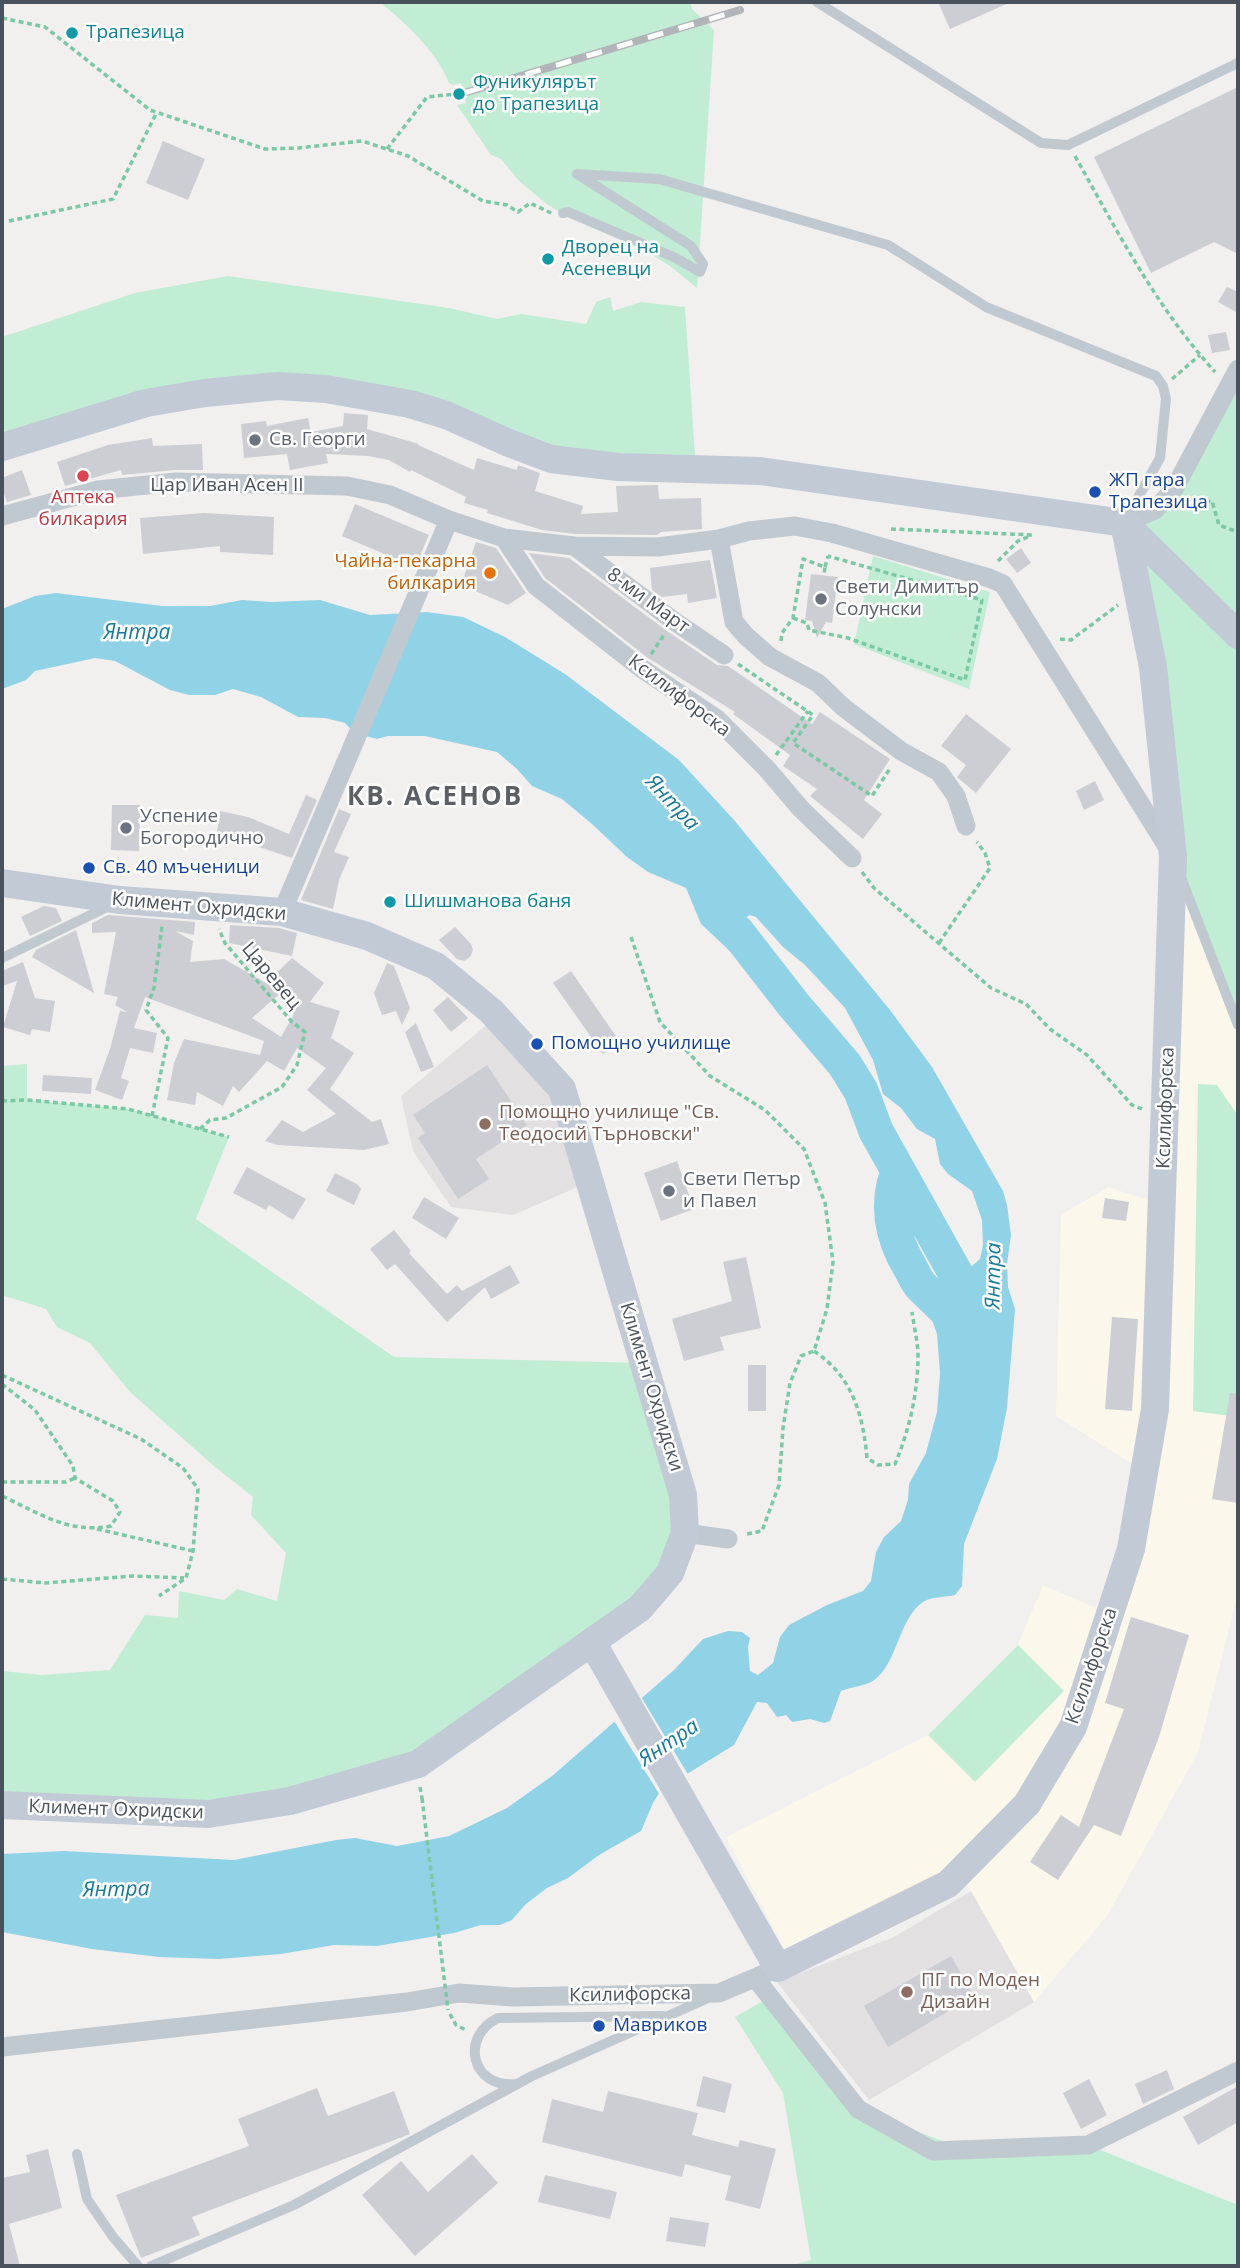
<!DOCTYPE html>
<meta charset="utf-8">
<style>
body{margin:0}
#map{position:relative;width:1240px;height:2268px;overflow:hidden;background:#f2efef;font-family:"Open Sans",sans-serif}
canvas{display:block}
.frame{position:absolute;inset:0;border:4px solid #48525c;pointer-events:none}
</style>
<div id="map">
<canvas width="1240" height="2268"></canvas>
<div class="frame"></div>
</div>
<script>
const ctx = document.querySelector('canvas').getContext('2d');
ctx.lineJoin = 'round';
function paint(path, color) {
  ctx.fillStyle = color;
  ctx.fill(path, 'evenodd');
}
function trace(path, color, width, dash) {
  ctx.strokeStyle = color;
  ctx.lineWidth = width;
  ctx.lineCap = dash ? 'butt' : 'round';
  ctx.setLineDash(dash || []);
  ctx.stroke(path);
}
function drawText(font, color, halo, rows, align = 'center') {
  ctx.font = font + ' "Open Sans",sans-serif';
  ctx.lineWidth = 5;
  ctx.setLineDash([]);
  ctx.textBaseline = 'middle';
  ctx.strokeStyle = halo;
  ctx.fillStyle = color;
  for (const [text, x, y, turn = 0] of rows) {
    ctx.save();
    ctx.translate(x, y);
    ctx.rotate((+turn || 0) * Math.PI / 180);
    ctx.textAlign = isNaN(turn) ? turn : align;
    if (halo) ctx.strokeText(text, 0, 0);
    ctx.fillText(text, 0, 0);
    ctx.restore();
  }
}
paint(new Path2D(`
 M1173,857L1238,1025V1593L1198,1752L1107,1916L1034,2002L960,1872L791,1962L726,1837L928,1735L1018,1645L1043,1585L1096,1608L1119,1546L1137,1467L1056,1416L1061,1215L1108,1187L1154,1202Z`), '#fbf7ea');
paint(new Path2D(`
 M489,1023L554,1097L580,1186L513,1215L451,1207L413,1151L401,1096Z
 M971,1891L1034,2002L869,2100L777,1982L894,1937Z`), '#e3e0e1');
paint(new Path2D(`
 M380,2H690L692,9L714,30L697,288L670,266L644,250L568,217L548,205L519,181L501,159L491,155L457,105L466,103L461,83L453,85L449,83C436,50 406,24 380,2Z
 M228,276L449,308L497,319L521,314L586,324L596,302L610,297L613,311L641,302L685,307L696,471L618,467L446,415L278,386L2,447V337L135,293Z
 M1238,369V1025L1173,857L1124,523L1155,510Z
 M873,556L990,592L969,689L854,644Z
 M27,1064V1100L128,1109L229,1137L196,1219L394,1357L644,1363L683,1495L670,1573L418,1764L290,1801L2,1805V1671L42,1675L110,1670L145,1615L178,1618L179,1591L224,1600L237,1589L277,1601L286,1553L251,1515L253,1497L214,1466L130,1392L90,1343L57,1327L46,1309L2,1295V1066Z
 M1198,1084L1217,1085L1238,1116V1417L1193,1411Z
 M1018,1645L1064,1691L975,1782L928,1735Z
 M770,1997L858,2109L945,2142L1088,2145L1238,2205V2266H790L811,2260L783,2093L735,2017Z`), '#c0edd3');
paint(new Path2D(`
 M56,593L162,606H210L242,600L271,602L320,600L370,615L427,612L463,617L505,637L565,674L679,760L734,820L890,1010L932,1067L1003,1191L1007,1205L1011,1235L1007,1264L1008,1287L1015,1309L1007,1408L997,1459L964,1544L962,1586L955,1595C946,1597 930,1597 923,1602C898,1619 898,1664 873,1681C865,1686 850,1687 841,1691L830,1721L824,1723L810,1719L792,1722L786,1715L777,1717L767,1703L757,1702L734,1745L661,1790L653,1803L641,1831L599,1855L568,1878L547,1888L526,1904L512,1920L500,1925H481L454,1933L377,1946L334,1945L281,1954L219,1959L159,1957L92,1949L2,1932V1854L64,1851L234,1860L336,1840L355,1838L397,1846L449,1836L507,1808L552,1776L674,1670L703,1639L728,1631L742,1632L750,1638L748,1647L750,1671L758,1675L773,1663L780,1637L789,1625L827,1605L863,1591L871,1581L876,1552L884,1537L901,1521L908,1500L909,1484L926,1453L937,1412L940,1373L937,1334L932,1320L947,1278L943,1262L944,1254H949L961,1265L972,1266L980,1259L983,1245L982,1220L972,1191L948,1174L940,1164L935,1139L917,1129L901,1108L883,1094L873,1060L845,1008L805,965L783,947L756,917L750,915L745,918L742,925C750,940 763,949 771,965L761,971L741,954L732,953L701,924L686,888L648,872L627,857L592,824L562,799L532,786L517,769L497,752L425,736H388L377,739L354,733L345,723L325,718L298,717L261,697L233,689L215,695H189L170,690L115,661L95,658L35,671L26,680L2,689V609L35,596Z`), '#90d3e7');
paint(new Path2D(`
 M640,1695L689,1776L664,1792L661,1797L613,1719Z`), '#f2efef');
trace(new Path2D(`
 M737,932L793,1004L845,1065L861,1091L876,1131L967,1294
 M898,1171C885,1206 892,1238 911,1269C914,1275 917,1282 922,1287C939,1304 956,1318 972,1337`), '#90d3e7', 35);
paint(new Path2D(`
 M938,2H1011L950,29Z
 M1238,87V254L1214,242L1151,273L1094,157Z
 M163,141L205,159L188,200L146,183Z
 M1227,287L1238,292V313L1218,302Z
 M1226,332L1230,350L1212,353L1208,335Z
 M344,413L368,415L367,429L419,444L418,445L474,470L477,458L517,470L518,465L540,473L535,491L583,506L581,514L618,512L616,486L658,485L659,499L701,498L702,529L661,532L657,535L575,534L542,530L487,513L488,510L464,503L466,497L411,470L410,472L389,460L368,456L326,454L328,463L290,470L287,454L244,458L241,424L266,421L267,426L308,418L311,432L343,426Z
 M152,438L153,446L202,444L203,470H175L122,475L121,470L65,486L57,462L108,445Z
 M22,470L31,495L7,502L2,488V478Z
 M355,504L429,535L415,567L342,536Z
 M204,513L274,517L273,555L220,552V546L143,554L140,518Z
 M476,542L496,548L526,593L508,605L461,585Z
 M1021,548L1031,563L1017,573L1006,559Z
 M529,553L569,558L667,631L717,665L728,666L812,724L820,712L890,759L864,800L882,814L863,839L810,796L817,789L783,766L790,755L733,714L735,712L648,658L545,578Z
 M710,560L717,598L688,603L687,594L662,597L652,590L650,568Z
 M811,574L838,577L832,623L826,622L817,638L812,621L805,620Z
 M966,714L1011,749L976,793L957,777L966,765L941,746Z
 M1095,781L1104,800L1084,810L1076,791Z
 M306,795L317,800L292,858L244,842L216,839L220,811L248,817L289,834Z
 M112,805H140L139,851L111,850Z
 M339,809L351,814L334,852L349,857L339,880L333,909L301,900Z
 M44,906L56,908L62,921L30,936L21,917Z
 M108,915L195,922L194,935L175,931L193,941L190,962L224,959L266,983L292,958L324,983L310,1002L340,1011L331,1038L354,1053L330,1089L372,1122L381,1119L389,1144L364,1150L277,1145L265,1141L282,1120L303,1132L336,1114L307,1090L326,1068L297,1048L284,1071L267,1061L239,1092L233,1086L223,1106L197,1092L195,1105L167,1100L174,1063L184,1039L260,1055L264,1041L145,997L134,1028L157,1033L153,1053L130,1048L121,1078L129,1081L122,1100L95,1090L110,1049L120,1011L127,1012L115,1005L118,997L104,994L116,932L92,933V923ZM277,996L294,1014L281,1037L252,1018Z
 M230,925L279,928L297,933L292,956L229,943Z
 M455,927L471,944L473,950L470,957L464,961L457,959L439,940Z
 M76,930L94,993L32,957L36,950Z
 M23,962L35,998L55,1001L50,1032L32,1029L30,1035L3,1027L17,981L2,986V971Z
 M387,963L394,966L410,1008L402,1025L396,1011L382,1015L374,993Z
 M571,971L620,1042L603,1054L553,983Z
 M448,997L468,1018L451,1032L433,1010Z
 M416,1023L434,1067L421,1072L405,1032Z
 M487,1065L527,1125L476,1159L489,1179L458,1199L418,1138L425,1133L413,1115Z
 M43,1075L92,1078L91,1094L42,1091Z
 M677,1161L694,1209L661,1221L644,1173Z
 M247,1167L306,1199L293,1220L269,1205L266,1210L233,1193Z
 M335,1173L357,1184L361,1189L354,1205L326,1191Z
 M424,1197L459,1218L446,1239L412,1218Z
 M1105,1198L1129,1202L1126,1221L1102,1218Z
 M394,1230L411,1251L409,1253L447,1294L457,1285L462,1291L510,1265L520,1283L491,1299L485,1287L447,1322L395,1264L387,1270L370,1249Z
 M746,1257L761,1328L720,1337L724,1350L684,1361L672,1319L732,1301L723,1262Z
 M1112,1317L1138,1319L1132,1411L1105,1409Z
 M748,1365H766V1411H748Z
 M1230,1393L1238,1394V1503L1212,1499Z
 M1131,1617L1189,1635L1159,1737L1121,1836L1094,1825L1058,1880L1030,1862L1061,1815L1079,1827L1124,1709L1105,1703Z
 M951,1956L974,1996L888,2047L864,2006Z
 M1167,2070L1174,2089L1143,2104L1135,2084Z
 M703,2076L732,2084L725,2113L696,2106Z
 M1089,2079L1107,2115L1081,2129L1063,2093Z
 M1238,2086V2122L1198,2145L1183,2117Z
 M317,2088L328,2116L394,2091L410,2134L192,2217L200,2235L141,2258L116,2195L249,2146L238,2119Z
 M608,2091L698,2113L692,2135L738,2147L740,2140L776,2149L760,2209L725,2200L731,2176L685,2164L682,2177L542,2142L552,2099L603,2112Z
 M48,2149L62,2208L9,2224L20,2266H2V2178L30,2172L26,2155Z
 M472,2154L498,2183L415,2256L362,2195L401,2161L428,2192Z
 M545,2175L617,2192L610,2219L538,2202Z
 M670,2217L709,2223L705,2247L666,2241Z`), '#ccced4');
trace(new Path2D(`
 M2,18L45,27L150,110L265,149L298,148L362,141L408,156L483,201L507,205L518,212L530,203L551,213
 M387,149L427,97L455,94
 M1075,156C1117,231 1157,308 1215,372
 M9,221L113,199L157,112
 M1172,379L1200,355
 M1190,498L1198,503L1212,501L1219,525L1238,532
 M891,529L1034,535
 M998,561L1018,541L1030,536
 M825,567L828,556
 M793,618L807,623L809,630L848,638L965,680L982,600L828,556
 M1060,639L1071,640L1118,605
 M781,641L782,633L793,618L803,559L825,567L824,575
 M651,654L664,635
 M738,664L813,715L793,743L872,796L891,767
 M776,755L808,711
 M862,872L874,888L991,988L1026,1004L1050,1029L1087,1055L1132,1105L1142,1109
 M631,937L660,1022L710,1076L765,1110L804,1149L825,1203L833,1262L827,1309L814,1351L801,1356L790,1383L783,1428L779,1485L762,1531L747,1534
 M939,943L990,868L985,853L977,842
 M2,1101L27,1100L128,1109L229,1137
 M152,1116L168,1038L146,1010L154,988L162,926
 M200,1129L210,1120L226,1118L282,1087L297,1065L305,1032L292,1022L225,943L219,929
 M814,1351C852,1376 863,1414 867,1458L878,1465L895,1464C909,1431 918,1393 918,1356C918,1342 914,1327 912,1312
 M2,1375L141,1439L183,1468L198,1489L193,1551L186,1578L159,1596
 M2,1384L35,1410L73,1466L75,1478L113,1501L120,1512L111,1526C68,1534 39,1513 2,1496
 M2,1482H66L75,1478
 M97,1529L193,1551
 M2,1579L45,1583L133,1576L184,1578
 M420,1787L422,1798
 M450,2014L456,2025L466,2030`), '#7ac9a4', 3.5, [5, 3.5]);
trace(new Path2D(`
 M817,2L1041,143L1068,145L1238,63
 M563,213L568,212L676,258L700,272L703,264L691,246L577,174L659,179L888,245L986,307L1156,376L1163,386L1166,399L1160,458L1126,519
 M1182,880L1238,1025
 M2,958L107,907
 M516,2084C472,2089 459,2037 498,2018L663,2016
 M77,2154L87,2199L113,2237L138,2266
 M151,2266L294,2205L532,2076L706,1999`), '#c1c9d0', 10);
trace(new Path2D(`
 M2,516L98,490L176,482L347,486L390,495L449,520L504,538L574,546L658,547L719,539L749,531L795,526L832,533L989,578L1003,584L1170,851
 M1124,523L1155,510L1174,489L1238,369
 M504,538L536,586L641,668L717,719L767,769L801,809L852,858
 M719,539L734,622L746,636L770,657L818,683L843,707L901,751L939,772L956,796L966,826
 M574,546L674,621L724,655
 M282,912L449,520
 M685,1533L728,1539
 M756,1979L858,2109L933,2151L1088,2145L1238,2071
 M2,2047L407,2002L459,1993L513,1997L719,1993L778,1968`), '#c1c9d0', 19);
trace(new Path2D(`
 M2,447L146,403L205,393L278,386L326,389L410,404L446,415L509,443L551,459L618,467L760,471L1124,523L1238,635
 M2,883L120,900L282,912L367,936L436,966L491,1011L562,1089L683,1495L685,1533L670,1573L640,1608L418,1764L290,1801L208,1814L2,1805
 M592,1642L778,1968L948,1884L1027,1804L1073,1727L1131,1549L1155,1409L1173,857L1153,667L1124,523`), '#c1cad5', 28);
const rail = new Path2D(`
 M464,93L740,10`);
trace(rail, '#b2b4b9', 8);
trace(rail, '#fff', 5, [16]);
trace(new Path2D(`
 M422,1798L448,2010`), '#7ac9a4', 3.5, [5, 3.5]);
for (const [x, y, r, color] of [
 [72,33,7,"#0f9aa8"],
 [459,94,7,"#0f9aa8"],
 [548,259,7,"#0f9aa8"],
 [255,440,7,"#6b7280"],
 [83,476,7,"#e0444e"],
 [1095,492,7,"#1a4fb4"],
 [490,573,7,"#e8710a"],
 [821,599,7,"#6b7280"],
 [126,828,7,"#6b7280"],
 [89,868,7,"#1a4fb4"],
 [390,902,7,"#0f9aa8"],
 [537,1044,7,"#1a4fb4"],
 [485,1124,7,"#8d6e63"],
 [669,1191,7,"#6b7280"],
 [907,1992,7,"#8d6e63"],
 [599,2026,7,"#1a4fb4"]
]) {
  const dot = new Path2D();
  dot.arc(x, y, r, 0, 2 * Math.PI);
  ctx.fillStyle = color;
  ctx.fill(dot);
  trace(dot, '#fff', 2.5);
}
drawText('19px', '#0d838f', '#fff', [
 ["Трапезица",86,33],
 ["Фуникулярът",473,83],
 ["до Трапезица",473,105],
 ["Дворец на",562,248],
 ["Асеневци",562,270],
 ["Шишманова баня",404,902]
], 'left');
drawText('19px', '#5b616d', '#fff', [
 ["Св. Георги",269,440],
 ["Свети Димитър",835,588],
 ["Солунски",835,610],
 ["Успение",140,817],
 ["Богородично",140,839],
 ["Свети Петър",683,1180],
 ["и Павел",683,1202]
], 'left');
drawText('19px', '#164399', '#fff', [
 ["ЖП гара",1109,481],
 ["Трапезица",1109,503],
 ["Св. 40 мъченици",103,868],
 ["Помощно училище",551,1044],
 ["Мавриков",613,2026]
], 'left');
drawText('19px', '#48525c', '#fff', [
 ["Цар Иван Асен II",227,486],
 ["8-ми Март",648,601,36],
 ["Ксилифорска",679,696,37],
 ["Климент Охридски",199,907,5],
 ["Царевец",271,976,50],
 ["Ксилифорска",1166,1108,-88],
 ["Климент Охридски",651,1387,73],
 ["Ксилифорска",1092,1666,-71],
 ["Климент Охридски",116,1810,2],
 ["Ксилифорска",630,1995,-1]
]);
drawText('19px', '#be3a42', '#fff', [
 ["Аптека",83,498],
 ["билкария",83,520]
]);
drawText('19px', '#c56008', '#fff', [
 ["Чайна-пекарна",476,562],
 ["билкария",476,584]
], 'right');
drawText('19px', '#785e54', '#fff', [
 ["Помощно училище \"Св.",499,1113],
 ["Теодосий Търновски\"",499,1135],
 ["ПГ по Моден",921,1981],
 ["Дизайн",921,2003]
], 'left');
drawText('italic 21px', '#157b9b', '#fff', [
 ["Янтра",137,633],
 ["Янтра",672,803,47],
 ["Янтра",994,1276,-89],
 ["Янтра",669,1743,-34],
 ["Янтра",116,1890,-1]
]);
ctx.letterSpacing = '2px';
drawText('bold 26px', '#5c5f64', '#fff', [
 ["КВ. АСЕНОВ",435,798]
]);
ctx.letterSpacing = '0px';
</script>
